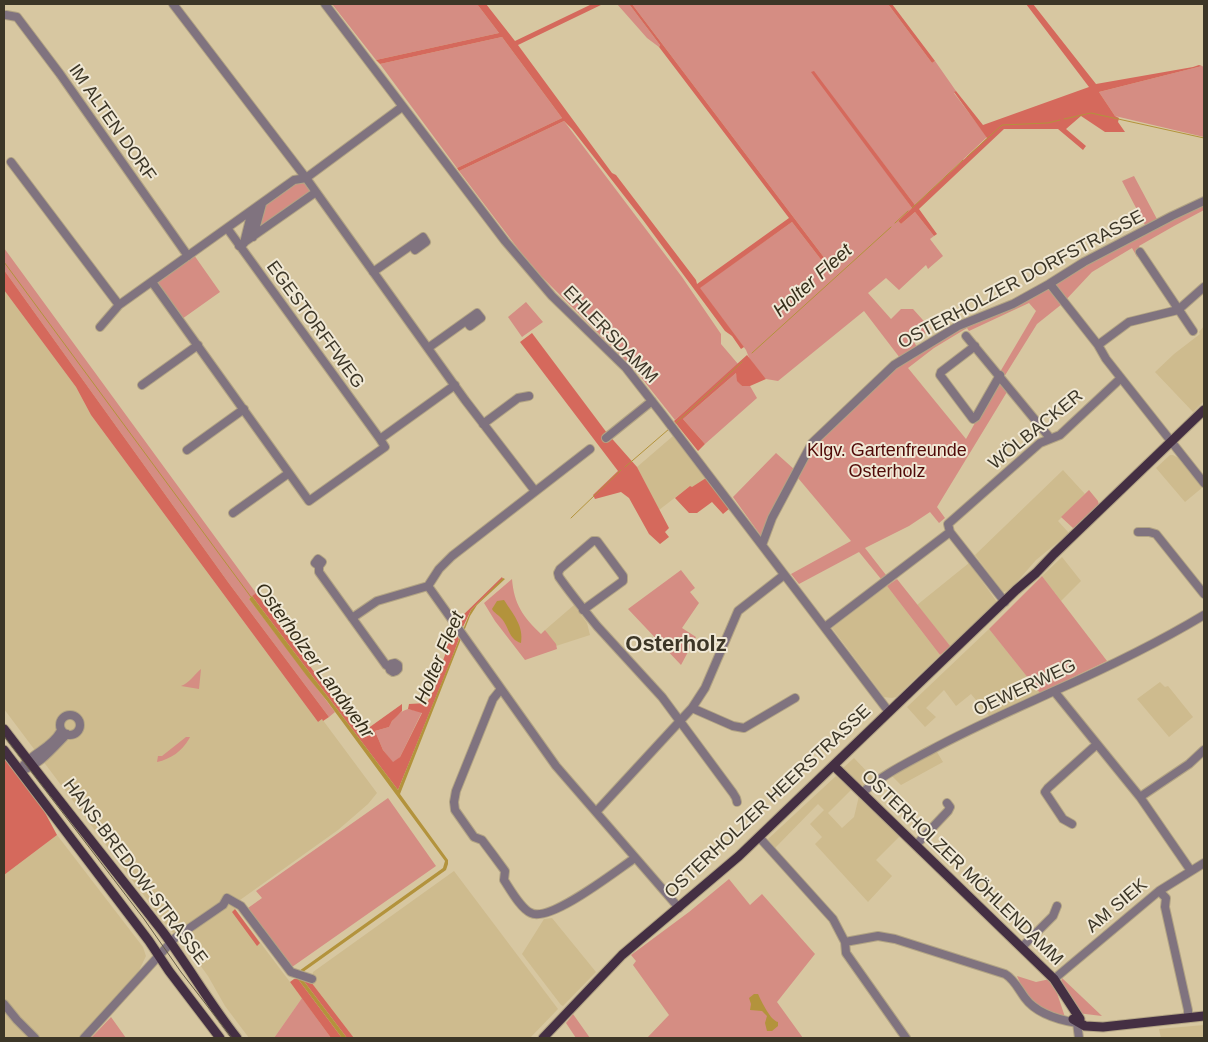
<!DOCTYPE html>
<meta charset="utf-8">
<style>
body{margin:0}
#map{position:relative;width:1208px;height:1042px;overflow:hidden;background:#d7c7a1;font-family:Arial,sans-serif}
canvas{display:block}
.frame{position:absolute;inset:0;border:5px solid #3c3627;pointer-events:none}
</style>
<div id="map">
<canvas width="1208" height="1042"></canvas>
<div class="frame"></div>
</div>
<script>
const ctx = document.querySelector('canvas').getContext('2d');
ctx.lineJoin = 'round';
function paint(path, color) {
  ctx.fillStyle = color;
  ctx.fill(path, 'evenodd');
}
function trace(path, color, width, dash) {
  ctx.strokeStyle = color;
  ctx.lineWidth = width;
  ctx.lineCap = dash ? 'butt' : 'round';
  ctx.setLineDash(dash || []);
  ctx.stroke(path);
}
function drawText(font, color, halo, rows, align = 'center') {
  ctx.font = font + ' Arial,sans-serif';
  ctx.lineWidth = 4;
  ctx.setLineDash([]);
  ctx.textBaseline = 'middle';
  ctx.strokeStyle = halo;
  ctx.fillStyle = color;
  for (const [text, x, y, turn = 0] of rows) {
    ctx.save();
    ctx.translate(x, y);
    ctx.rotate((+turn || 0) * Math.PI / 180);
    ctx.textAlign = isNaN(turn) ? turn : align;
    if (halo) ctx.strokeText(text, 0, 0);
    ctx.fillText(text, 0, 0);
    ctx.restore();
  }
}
paint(new Path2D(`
 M4,290L76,387L91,415L318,722L322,719L377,793L368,804L338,830L240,900L235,909L302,998L274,1038H249L225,1006L208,976L186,946L185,943L169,929L4,709Z
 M1204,326V401L1193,412L1155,372L1174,354L1200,334L1199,332Z
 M673,436L706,478L692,488L690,486L659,510L637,467Z
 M1170,455H1173L1180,459L1203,487L1185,502L1156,468Z
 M1063,470L1085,494L1058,521L1068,532V534L1036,560L1009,591L1003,592L975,555Z
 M1062,557L1081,581L1061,601L1042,576Z
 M969,563L997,602L951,647L917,605Z
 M887,586L940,655L896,697L892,698L884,697L832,628Z
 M574,605L587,623L590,635L556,646L545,630Z
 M989,629L1040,693L990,717L971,694L956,706L944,690L926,708L936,717L925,727L907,707Z
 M1160,682L1165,687L1168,686L1193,717L1169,737L1137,699Z
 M937,752L943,762L901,785L892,776Z
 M854,758L874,779L865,786L859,785L843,768Z
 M836,776L852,789L828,813L842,828L854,817L859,796L901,835L876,860L892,876L868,902L815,844L822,837L810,824L824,810L818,804L775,848L768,839Z
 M57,835L143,947L146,956L132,985L84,1038H4V875Z
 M454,871L558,1009L530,1038H354L311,982L313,972Z
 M552,918L596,972L563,1006L561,1005L522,954L544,919Z
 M1204,1025V1038H1161L1159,1029Z`), '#cebb8e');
paint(new Path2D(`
 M332,4H477L499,33L376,60Z
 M617,4H629L660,45L659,47L647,38Z
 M632,4H888L932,63L935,61L956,91L954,93L987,137L915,205L813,71L912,208L898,221L901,224L915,212L934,236L930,239L943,256L928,269L926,265L899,290L886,278L868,293L891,319L901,309H913L931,329L914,342L917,347L900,358L864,311L778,381L766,379L750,360L746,350L699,288L792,222L829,270L832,268Z
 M502,37L562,118L457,168L380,64Z
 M1202,66L1204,67V137L1115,116L1099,92Z
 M564,121L682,277L721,334V344L738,364L675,420L636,371L542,277L519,250L459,171Z
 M1134,176L1158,221L1146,227L1122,181Z
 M304,181L311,191L310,193L257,232L264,205L297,182Z
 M1203,203L1204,210L1174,226L1139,246L1143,253L1137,257L1132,248L1092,272L1062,304L1037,324L1004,377L1010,387L937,507L945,518L939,523L930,512L909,526L865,548L886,575L881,579L859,552L799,584L791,574L851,541L798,478L815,445L833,425L891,370L955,330ZM1029,303L1036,311L1000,372L999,380L966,439L908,368L934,348L967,328L969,331Z
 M4,248L256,593L249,599L335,712L329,717L228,582L4,270Z
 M194,255L220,292L182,319L156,282Z
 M526,302L543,322L522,337L508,317Z
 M736,373L738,381L742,386H750L757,398L705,444L683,419Z
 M776,453L795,470L761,536L733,497Z
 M1089,490L1098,501L1099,505L1075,527L1073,528L1061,517Z
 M681,570L695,588L690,592L699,603L682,628L696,637L681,665L628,609Z
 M1042,576L1107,661L1040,693L989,629Z
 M512,579C514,604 523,617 541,634L545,630L556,644L557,649L525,660L495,621L484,603Z
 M897,579L951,647L940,655L887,586Z
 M201,669L199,689L181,686C189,683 194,675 201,669Z
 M408,709L422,712L400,757L393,763L383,750L375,731L389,727C393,718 399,712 408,709Z
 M186,737H190L189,739C182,751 171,759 157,762L158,756H162Z
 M388,798L436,866L292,967L248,908L262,898L256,891Z
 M729,879L750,905L762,894L815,954L777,1002L803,1038H647L669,1015L633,965L636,961L631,955L689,912Z
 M1017,976L1036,982L1050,979L1057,993L1065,1017C1039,1010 1028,1001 1017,976Z
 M1062,978L1102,1016L1077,1013L1061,982Z
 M302,998L331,1038H274Z
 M573,1014L590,1038H576L566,1023Z
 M111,1017L126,1038H91Z`), '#d58d83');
paint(new Path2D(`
 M477,4H486L515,41L592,4H603L518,45L612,173L616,175L696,280L697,284L789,218L659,47L660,45L629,4H632L832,268L829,270L792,222L700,288L744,347L741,349L732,336L725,331L643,220L572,129L564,121L459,171L457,168L562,118L502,37L380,64L376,60L499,33Z
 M888,4H892L935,61L932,63Z
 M1026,4H1033L1096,84L1193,67L1199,65L1202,66L1099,92L1115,116L1119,118L1118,122L1125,132H1105L1081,116L1066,129L1086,146L1083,150L1058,129H1004L919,209L937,234L934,236L915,212L901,224L898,221L912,208L811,72L814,71L915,205L987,138L954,92L956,91L983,125L1089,87Z
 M4,270L228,582L329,717L323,721L322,719L318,722L91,415L76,387L4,290Z
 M532,333L607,433L637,467L669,528L665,532L669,537L660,544L649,534L629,498L621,492L595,499L593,495L618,471L520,342Z
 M747,355L766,379L750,386H742L737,381L736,373L683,419L705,444L698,451L674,421Z
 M706,478L729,509L723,514L712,502L697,513H689L675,498L690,486L692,487Z
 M502,577L503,579L471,610L462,629L457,621Z
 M256,593L360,734L402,704V711L392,721L389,727L375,731L383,750L393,762L400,757L422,713L408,709L409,704L427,703L439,679L437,677L445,655V648L456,634L459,639L451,660L398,790L252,596Z
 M4,758L42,807L57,835L4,875Z
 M235,909L260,943L257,946L232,912Z
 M294,979H298L342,1038H331L290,982Z
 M303,980L311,982L354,1038H347Z`), '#d5695c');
paint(new Path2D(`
 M503,578L505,579L477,605L470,616L400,794L448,860V864L446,870L303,972V980L347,1038H342L298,979L299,971L443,868L445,861L327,701L306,675L249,599L252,596L398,790L471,610Z
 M504,600C513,614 524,626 521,643C508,639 509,626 501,618C499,615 494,613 492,609L497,601Z
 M754,994H758C762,1002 770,1020 778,1022V1026L772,1031H767L765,1023L767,1016L762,1011L750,1010L751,1004L749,998Z`), '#b3933c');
trace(new Path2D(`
 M1064,119L1091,113L1204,138
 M967,157L1002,125L1048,123L1060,120
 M912,208L963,160
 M895,223L908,211
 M4,262L251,597
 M752,353L891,227
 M676,423L742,362
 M625,467L669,429
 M571,518L621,470`), '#b3933c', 1);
const minor = new Path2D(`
 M173,4L306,178L465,400L535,491
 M325,4L505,241L552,296L626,368L662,414L889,712
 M6,15L17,17L60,74L188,256
 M11,162L119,305
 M227,228L380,439
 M253,237L262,204
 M244,243L252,211
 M239,246L316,192
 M1140,252L1193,331
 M373,272L423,237L426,242L415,250L412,245
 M152,282L309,501L385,447L380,439L455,385
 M1050,284L1098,345L1106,359L1204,483
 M100,327L119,305L294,180L306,178L402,107
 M966,336L1050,438
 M1098,345L1129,322L1178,310L1204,287
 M975,346L941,372L940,375L973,419L976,417L1000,375
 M428,348L477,313L481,318L470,326L466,321
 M142,385L198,345
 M483,424L518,398L529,396
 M606,438L652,401
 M187,450L244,409
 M233,513L289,473
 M1138,532H1149L1156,534L1204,594
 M762,545L772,518L812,443L894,365L958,326L1013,304L1049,284L1084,262L1172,216L1204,201
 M319,566L322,562L318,559L315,563L319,566V572L386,665L389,667L391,664L395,663L398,665V669L396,671L393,672L390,670L389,667
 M428,586L556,766L679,908
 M1005,602L950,532L948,524L1040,443L1060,435L1121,378
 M583,610L623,581V576L597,541H593L560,569L558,573L559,577C571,594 584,610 597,626L662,697L733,793L736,798L737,802
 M352,618L377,601L428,586L439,569L452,556L590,449
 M825,627L950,532
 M501,689L493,699L456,791L454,802L455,810L474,837L482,840L494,856L505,871L504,880C510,889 521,909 531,913C550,923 617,870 635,858
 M1054,691L1140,797L1191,871
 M692,708L733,726L744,728L795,698
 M60 725a10 10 0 1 1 20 0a10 10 0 1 1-20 0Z
 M20,771C39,766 53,748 67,734
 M20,771C28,754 51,749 60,732
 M862,793C882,775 905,764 929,751C969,729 1011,711 1052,692C1104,669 1156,644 1204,615
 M1140,797L1189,764L1204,750
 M596,812L692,708L705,688L738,611L784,575
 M1072,824L1063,819L1045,792L1048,788L1096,745
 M759,837L833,919L845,942L846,953L906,1038
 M916,845L948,811L950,807L947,803
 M1159,891L1166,898L1165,907L1188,1010V1018
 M845,942L878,936L895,939L1005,974C1014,979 1019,990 1025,998C1036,1013 1059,1020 1077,1023L1079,1038
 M1022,947L1053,916L1057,906
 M1054,979L1159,891L1204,863
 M4,1004L17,1020L35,1038
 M84,1038L175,938L223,905L227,898L241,906L291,972L312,979`);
const major = new Path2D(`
 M4,729C56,797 110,864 163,932C189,967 210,1004 237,1038
 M4,750L149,941L169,971L220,1038
 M834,766L1054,979L1080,1019
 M1073,1019L1085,1026L1103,1027L1204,1016
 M543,1038L622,955L739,856L1016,590L1036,573L1054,554L1204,410`);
trace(minor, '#b2a484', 10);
trace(major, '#b2a484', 11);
trace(minor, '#80737f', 8);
trace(major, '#442f43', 9);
trace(new Path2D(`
 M4,736L144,919L181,972L232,1038`), '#655c47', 1);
drawText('18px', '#3c3627', '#f0e8d5', [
 ["IM ALTEN DORF",112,123,55],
 ["OSTERHOLZER DORFSTRASSE",1021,280,-28],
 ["EGESTORFFWEG",315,325,54],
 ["EHLERSDAMM",610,335,46],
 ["WÖLBACKER",1036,430,-39],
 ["OEWERWEG",1025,688,-25],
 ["OSTERHOLZER HEERSTRASSE",768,802,-43],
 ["OSTERHOLZER MÖHLENDAMM",962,868,44],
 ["HANS-BREDOW-STRASSE",135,872,53],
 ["AM SIEK",1117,906,-40]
]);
drawText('18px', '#500a08', '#f0e8d5', [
 ["Klgv. Gartenfreunde",887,451],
 ["Osterholz",887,472]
]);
drawText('italic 19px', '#352d19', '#f0e8d5', [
 ["Holter Fleet",813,281,-42],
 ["Holter Fleet",440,658,-67],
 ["Osterholzer Landwehr",314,661,54]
]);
drawText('bold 22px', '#3c3627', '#f0e8d5', [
 ["Osterholz",676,645]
]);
</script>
